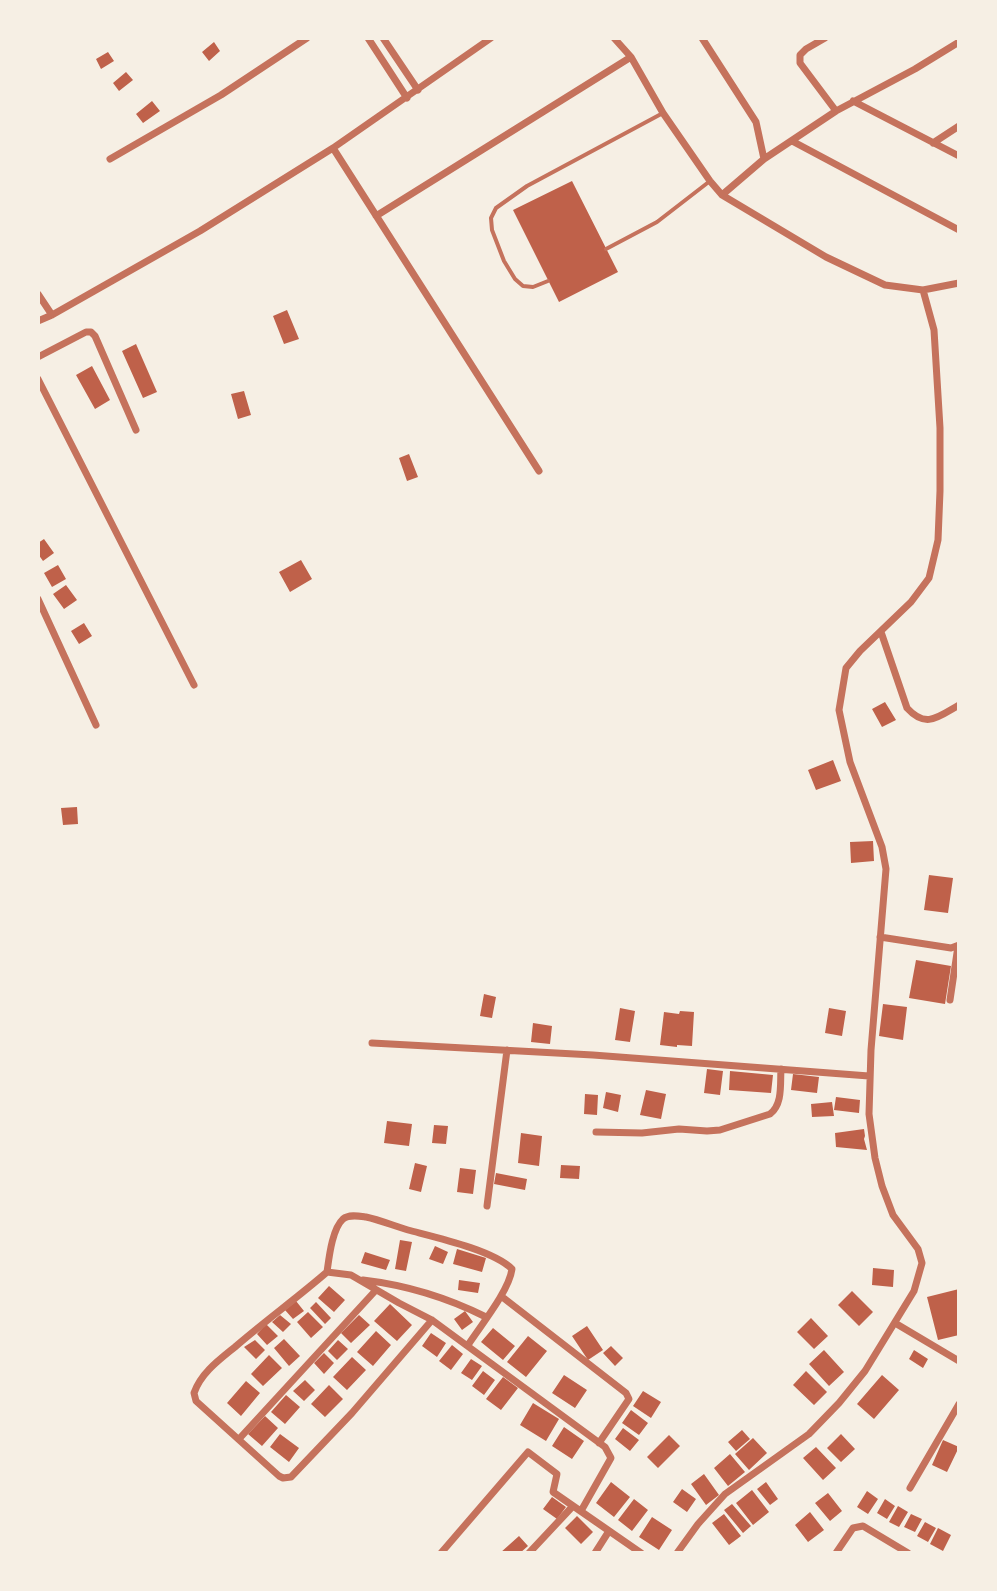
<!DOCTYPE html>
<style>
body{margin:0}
#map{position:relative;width:997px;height:1591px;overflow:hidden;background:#f6efe4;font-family:Cabin,sans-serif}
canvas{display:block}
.frame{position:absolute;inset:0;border:40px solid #f6efe4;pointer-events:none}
</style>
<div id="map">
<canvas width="997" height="1591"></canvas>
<div class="frame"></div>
</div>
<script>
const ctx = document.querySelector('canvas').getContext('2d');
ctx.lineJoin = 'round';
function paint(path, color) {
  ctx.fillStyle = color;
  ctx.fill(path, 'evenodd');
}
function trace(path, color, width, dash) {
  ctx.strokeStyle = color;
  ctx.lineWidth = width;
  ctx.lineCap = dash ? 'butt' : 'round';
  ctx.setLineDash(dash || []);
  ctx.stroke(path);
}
paint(new Path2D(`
 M214,42L220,51L209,61L202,52Z
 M108,52L114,61L101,69L96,59Z
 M126,72L133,80L119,91L113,83Z
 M152,101L160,111L143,123L136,114Z
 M572,181L618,272L559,302L513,210Z
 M287,310L299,339L284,344L273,316Z
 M136,344L157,392L143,398L122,351Z
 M92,366L110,400L95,409L76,375Z
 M244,391L251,415L238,419L231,394Z
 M409,454L418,477L407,481L399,458Z
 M44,539L54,553L43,561L38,554V543Z
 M301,560L312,579L290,592L279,572Z
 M58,565L66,579L52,587L44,573Z
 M66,585L77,600L64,609L53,594Z
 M84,623L92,636L79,644L71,631Z
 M885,702L896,720L882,727L872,709Z
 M833,760L841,781L816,790L808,770Z
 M77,807L78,824L63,825L61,808Z
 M873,841L874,861L851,863L850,842Z
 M929,875L953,878L948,913L924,910Z
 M916,960L951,966L945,1004L909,998Z
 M484,994L496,997L492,1018L480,1016Z
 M883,1004L907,1007L903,1040L879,1036Z
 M620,1008L635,1011L630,1042L615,1040Z
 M829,1008L846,1011L842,1036L825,1033Z
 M680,1011L694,1012L692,1046L677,1045V1047L660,1045L664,1012L679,1014Z
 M533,1023L552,1026L550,1044L531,1042Z
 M707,1069L723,1071L720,1095L704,1093Z
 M730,1071L773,1075L771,1093L729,1090Z
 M793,1074L819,1077L817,1093L791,1090Z
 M646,1090L666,1094L661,1119L640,1115Z
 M606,1092L621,1095L618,1112L603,1108Z
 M585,1094L598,1095L597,1115L584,1114Z
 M836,1097L860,1100L859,1113L834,1110Z
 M832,1102L834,1116L812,1117L811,1104Z
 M387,1121L412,1124L409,1146L384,1143Z
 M434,1125L448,1126L446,1144L432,1143Z
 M864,1129L865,1136L864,1139L867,1150L836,1147L835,1133Z
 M521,1133L542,1136L539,1166L518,1163Z
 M415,1163L427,1166L421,1192L409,1189Z
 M561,1165L580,1166L579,1179L560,1178Z
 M460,1168L476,1170L473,1194L457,1192Z
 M496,1173L527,1179L525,1190L494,1184Z
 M400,1240L412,1242L406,1271L395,1269Z
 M435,1246L448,1252L443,1264L429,1259Z
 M457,1249L486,1258L482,1272L453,1264Z
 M365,1252L390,1260L386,1270L361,1263Z
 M873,1268L894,1270L893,1287L872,1285Z
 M459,1280L480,1283L478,1293L458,1290Z
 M329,1286L345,1300L334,1312L318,1298Z
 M959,1289V1335L938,1340L927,1297Z
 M852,1291L873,1312L859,1326L838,1305Z
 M296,1301L304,1311L293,1319L285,1310Z
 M316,1302L331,1318L325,1324L310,1308Z
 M390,1304L412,1325L397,1341L374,1321Z
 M465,1311L473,1322L462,1330L454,1319Z
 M308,1312L323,1327L311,1338L297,1322Z
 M280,1315L291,1324L283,1332L272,1322Z
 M359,1315L370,1325L351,1343L341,1333Z
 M811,1318L828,1336L814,1349L797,1332Z
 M266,1324L278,1336L267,1345L257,1334Z
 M587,1326L603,1350L588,1360L572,1336Z
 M493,1328L515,1346L503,1360L481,1342Z
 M376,1331L391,1345L373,1366L357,1352Z
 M431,1333L446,1343L437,1357L422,1346Z
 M528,1336L547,1351L526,1377L507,1362Z
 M284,1339L300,1356L289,1366L274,1348Z
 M255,1340L265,1350L256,1359L244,1347Z
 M338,1340L348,1349L337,1360L328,1351Z
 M452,1345L463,1354L451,1370L439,1361Z
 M611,1346L623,1358L615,1366L603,1353Z
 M824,1350L844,1372L829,1386L809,1364Z
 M914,1350L928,1359L923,1368L909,1359Z
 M324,1353L334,1363L324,1374L314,1363Z
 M269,1355L282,1368L263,1386L251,1374Z
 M352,1357L366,1370L347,1390L333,1377Z
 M471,1359L482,1366L472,1380L461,1373Z
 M483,1371L495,1380L484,1395L472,1386Z
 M806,1371L827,1392L814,1405L793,1385Z
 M564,1375L587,1390L575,1408L552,1393Z
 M882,1375L899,1390L874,1419L857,1404Z
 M503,1377L518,1388L501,1410L486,1399Z
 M305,1380L315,1390L304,1401L293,1391Z
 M246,1381L260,1393L241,1416L227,1403Z
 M329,1385L343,1399L325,1417L311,1404Z
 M643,1391L661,1402L651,1418L633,1406Z
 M286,1395L300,1407L285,1424L271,1412Z
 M533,1403L559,1419L546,1441L520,1425Z
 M631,1410L648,1423L639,1435L622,1423Z
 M265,1416L278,1428L262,1446L248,1434Z
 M564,1427L584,1441L572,1459L552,1446Z
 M623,1428L639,1440L630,1451L615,1439Z
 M742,1430L750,1439L736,1451L728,1442Z
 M280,1434L299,1448L289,1462L270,1447Z
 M841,1434L855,1449L841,1462L827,1448Z
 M669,1435L680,1446L658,1468L647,1457Z
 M753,1438L767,1453L749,1470L735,1454Z
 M943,1440L959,1447L947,1472L932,1465Z
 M816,1447L836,1468L823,1480L803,1458Z
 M730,1454L745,1472L728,1486L714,1468Z
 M704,1474L719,1495L706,1505L691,1484Z
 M611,1482L630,1497L614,1517L596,1503Z
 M766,1482L778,1499L770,1505L757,1489Z
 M682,1489L696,1499L687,1512L673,1502Z
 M752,1490L769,1512L753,1525L736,1503Z
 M867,1491L878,1499L868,1514L857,1507Z
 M828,1493L842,1511L830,1521L815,1503Z
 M552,1497L566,1507L557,1519L543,1509Z
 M634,1499L648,1510L632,1531L618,1520Z
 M885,1499L895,1506L887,1519L877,1513Z
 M732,1504L751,1526L743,1533L724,1510Z
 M898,1506L908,1512L899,1527L889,1522Z
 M810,1512L824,1530L808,1542L795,1525Z
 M724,1514L741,1536L729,1545L712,1523Z
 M911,1514L922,1519L915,1532L904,1527Z
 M577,1516L593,1532L581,1544L565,1528Z
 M652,1517L672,1530L659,1550L639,1537Z
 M925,1522L936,1528L928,1542L917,1536Z
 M938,1528L951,1535L943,1551L930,1544Z
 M519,1536L528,1546L520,1553H500Z`), '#bf614a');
trace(new Path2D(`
 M606,249L657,222L710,181
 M548,281L533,287L523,286L515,279L504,261L492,230L491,218L496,208L527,186L663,113`), '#c5725c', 4);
trace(new Path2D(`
 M368,38L407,98
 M383,38L418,90
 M614,38L631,57L663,113L710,181L722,195L826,257L885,285L923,290L959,283
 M702,38L756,122L764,159
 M825,38L806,49L800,55V63L836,111
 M853,101L959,156
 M792,141L959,230
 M933,143L959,126
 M333,148L539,471
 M110,159L221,95L307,38
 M722,195L764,159L836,111L915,69L959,42
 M376,216L631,57
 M38,294L52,315
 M38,321L52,315L200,231L333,148L491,38
 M38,357L86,332H91L95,336L136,430
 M38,379L194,685
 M38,599L96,725
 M881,632L907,708C926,729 938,717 959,705
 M880,937L951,948L959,945
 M950,1000L958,946
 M372,1043L593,1055L869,1076
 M596,1132L642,1133L679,1129L707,1131L720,1130L770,1114C783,1104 780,1084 781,1069
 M487,1206L507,1050
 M327,1272C329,1258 332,1229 343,1219C349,1214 359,1216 366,1217C380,1220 394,1226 408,1230C434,1237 493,1250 512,1269C509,1291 481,1325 468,1345
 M363,1280C406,1285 448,1298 486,1317
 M501,1296L626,1393L629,1399L599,1443
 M432,1320L352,1413L291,1477L283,1478L279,1476L196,1401L194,1393C201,1373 219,1360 235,1347C265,1321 297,1298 327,1272L351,1275L399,1303L432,1320L605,1447L611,1458L581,1511
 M895,1323L959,1361
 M239,1439L376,1290
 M910,1488L959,1404
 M441,1553L528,1452L557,1474L553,1492L641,1553
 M529,1553L573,1506
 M595,1553L609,1531
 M677,1553L698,1524L725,1494L809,1434L839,1403L865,1371L914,1291L922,1263L918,1249L893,1215L882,1186L875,1158L869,1114L871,1050L886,869L882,847L850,762L839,710L846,668L860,651L911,602L929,578L938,540L940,491V428L934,330L923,290
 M836,1553L853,1528L863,1526L908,1553`), '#c5725c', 7);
</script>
